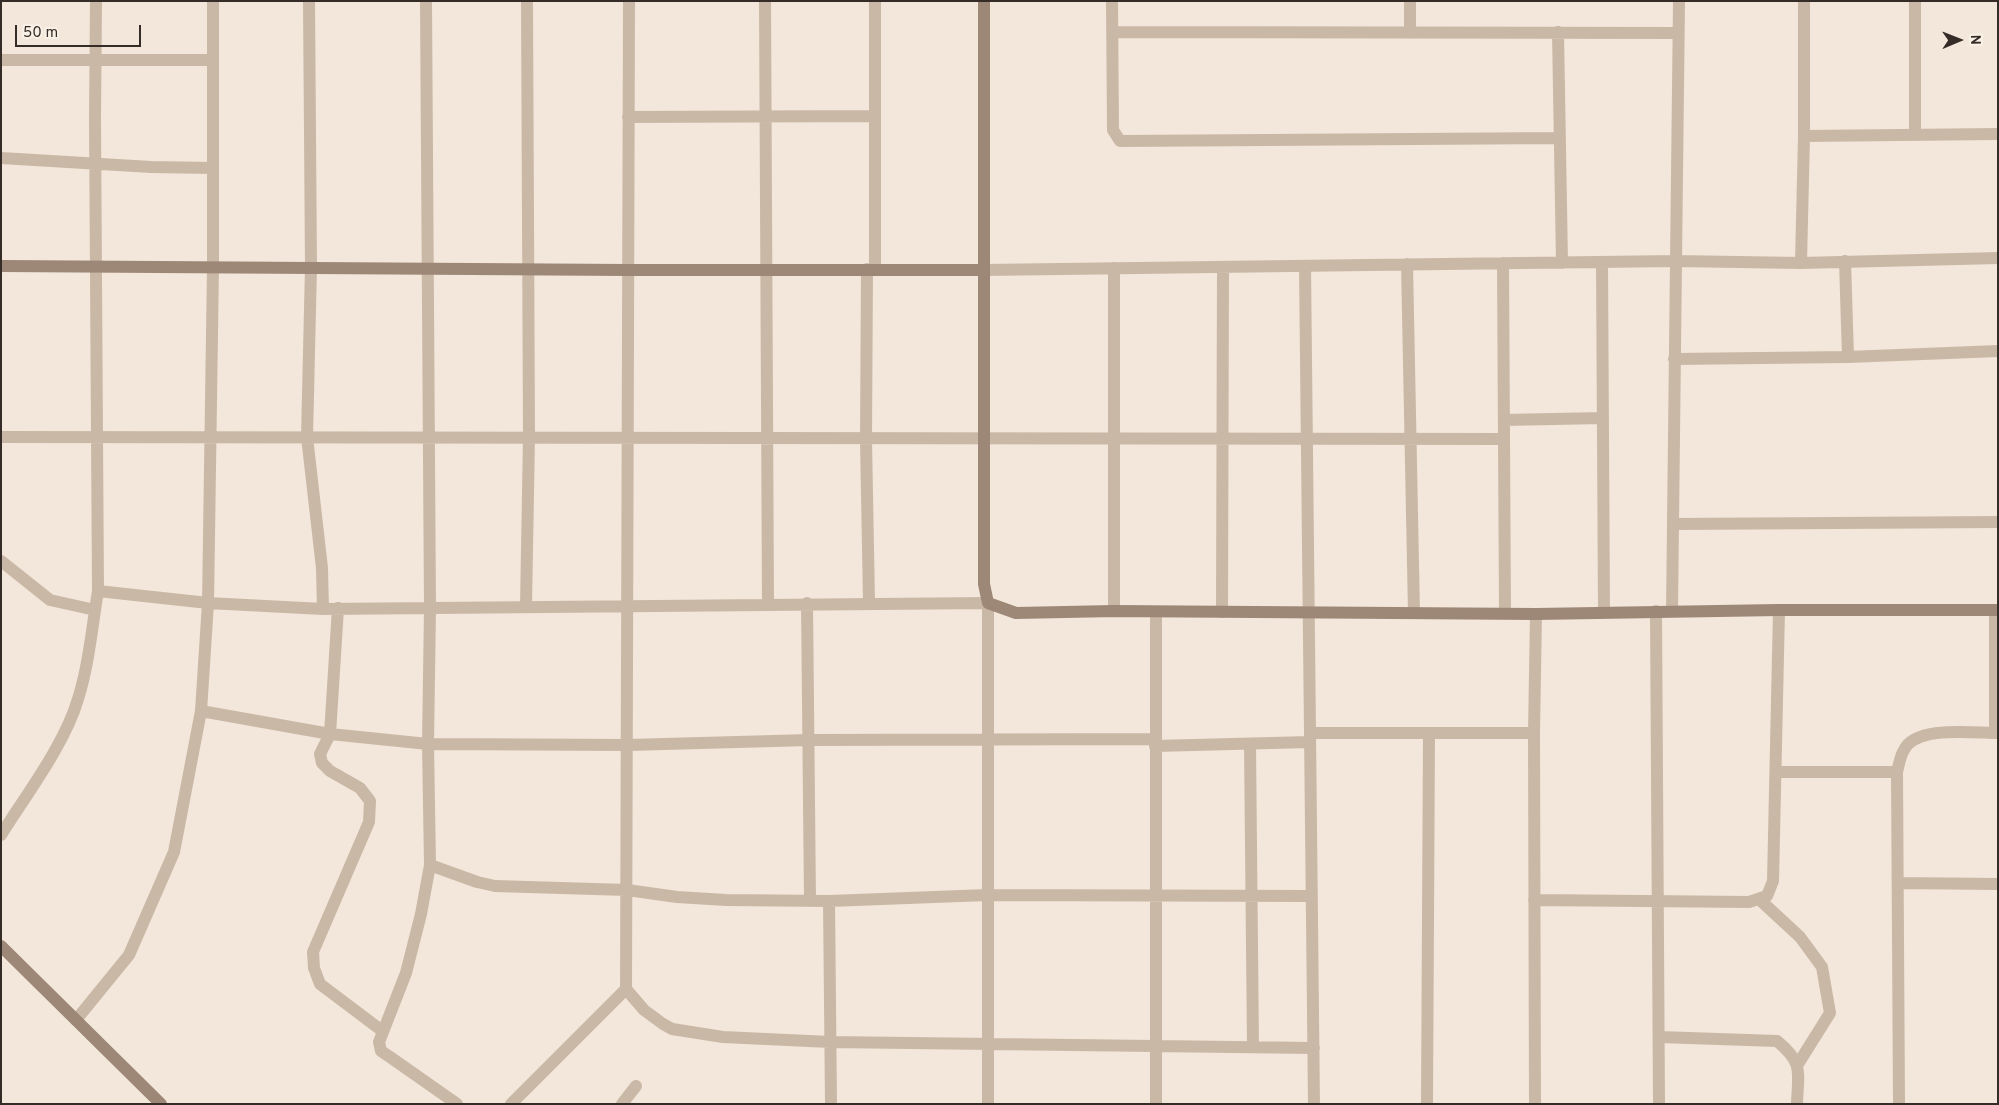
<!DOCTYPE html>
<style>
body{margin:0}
#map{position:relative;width:1999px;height:1105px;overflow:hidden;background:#f2e7da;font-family:Overpass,sans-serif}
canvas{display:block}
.frame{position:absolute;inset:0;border:2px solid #362c27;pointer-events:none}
.north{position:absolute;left:1934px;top:15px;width:50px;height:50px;-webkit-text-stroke:4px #f9f1e6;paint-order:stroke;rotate:89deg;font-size:14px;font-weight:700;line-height:20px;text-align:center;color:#362c27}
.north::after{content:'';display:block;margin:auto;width:18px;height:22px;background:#362c27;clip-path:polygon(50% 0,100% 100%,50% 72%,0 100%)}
.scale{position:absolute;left:15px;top:25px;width:126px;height:22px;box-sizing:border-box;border:2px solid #362c27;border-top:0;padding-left:6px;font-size:15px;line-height:18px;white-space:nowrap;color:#362c27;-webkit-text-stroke:4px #f9f1e6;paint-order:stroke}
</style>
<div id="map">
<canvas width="1999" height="1105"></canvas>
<div class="frame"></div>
<div class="north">N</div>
<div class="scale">50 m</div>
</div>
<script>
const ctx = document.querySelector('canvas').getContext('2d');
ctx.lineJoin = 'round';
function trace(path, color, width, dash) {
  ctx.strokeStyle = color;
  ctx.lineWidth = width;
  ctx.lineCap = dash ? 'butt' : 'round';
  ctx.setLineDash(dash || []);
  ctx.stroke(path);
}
trace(new Path2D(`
 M309,1L311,267L307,437L322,568L323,609
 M426,1L430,608L428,744L430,865L421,914L406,973L379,1042L381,1051L390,1057L457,1104
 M629,1L626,989L644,1010L663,1024L672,1029L723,1037L830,1042L1314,1048
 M765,1L768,604
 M1112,1L1113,130L1120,141L1560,138
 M1410,1V33
 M1915,1V134
 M1112,32L1678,33
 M1558,32L1562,263
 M1,60H212
 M628,117L874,116
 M1804,136L1998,134
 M1,158L151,167L213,168
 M1845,261L1848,357
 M1602,262L1604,612
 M1503,263L1505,613
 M1801,263L1804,136V1
 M1407,264L1414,613
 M1305,266L1314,1104
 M867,269L866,440L869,602
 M875,269V1
 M984,270L1675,261L1801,263L1998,258
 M1674,359L1848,357L1998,351
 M1504,420L1603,418
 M1,437L1504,439
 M1673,524L1998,522
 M1,561L50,600L95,610
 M98,591L208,603L323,609L988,603V1104
 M807,603L810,901
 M526,606L529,437L527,1
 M338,608L330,734L320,754L322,763L330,771L360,788L370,801L369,822L313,952L314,968L320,984L381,1030
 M1995,610V733
 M1114,611V268
 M1656,611L1659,1104
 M1672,611L1679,1
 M1156,612V1104
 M1222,612L1223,267
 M201,711L330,734L428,744L628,745L810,740L1156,739
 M1310,733H1534
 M1250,744L1253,1047
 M1155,746L1310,742
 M1776,772H1897
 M1,835C26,795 65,744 78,699C89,664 92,627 98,591L95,119L96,1
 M430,865L477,882L495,886L627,890L677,897L726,900L829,901L987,895L1312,896
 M1898,883L1998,884
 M1534,900L1749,902L1767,896L1773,881L1779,610
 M1760,900L1800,937L1822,967L1830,1013L1798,1064
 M829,901L831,1104
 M76,1020L129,955L174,852L201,711L208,603L213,267V1
 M1659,1037L1777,1041C1804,1063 1798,1072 1797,1104
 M511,1104L626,989
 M622,1104L636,1086
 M1427,1104L1429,733
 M1535,1104L1534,733L1536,614
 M1899,1104L1897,772C1899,765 1900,756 1904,750C1916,725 1974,733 1998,733`), '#cab8a6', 12);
trace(new Path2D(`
 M984,1V584L988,603L1016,613L1114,611L1536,614L1779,610H1998
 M1,266L628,270H984
 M1,946L161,1104`), '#9d8777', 12);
</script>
